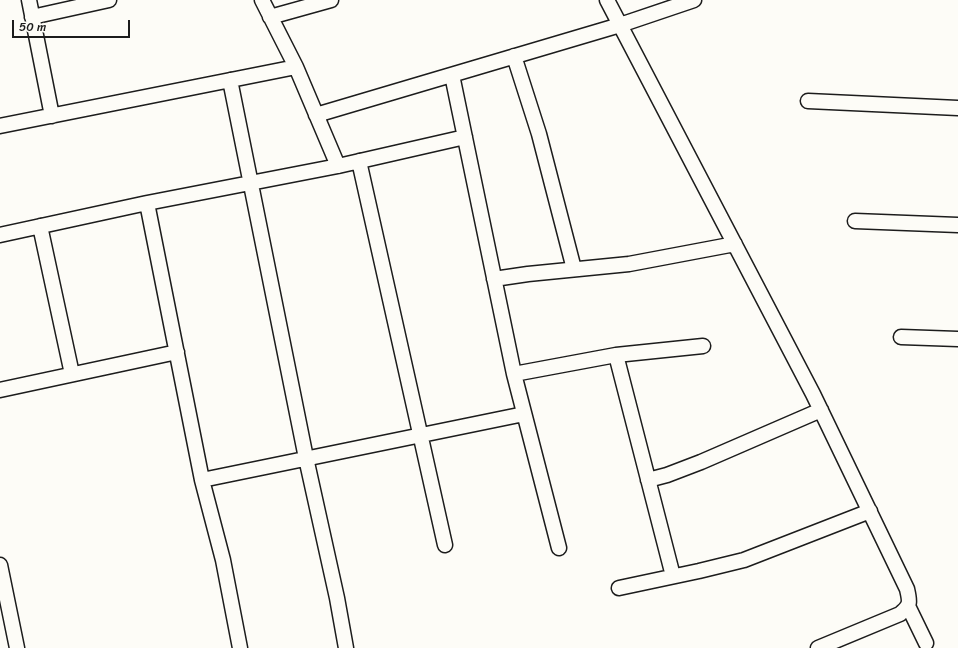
<!DOCTYPE html>
<style>
body{margin:0}
#map{position:relative;width:958px;height:648px;overflow:hidden;background:#fdfcf7;font-family:Sriracha,sans-serif}
canvas{display:block}
.scale{position:absolute;left:12px;top:20px;width:118px;height:18px;box-sizing:border-box;border:2px solid #1c1c1c;border-top:0;padding-left:5px;font-size:12px;line-height:14px;white-space:nowrap;color:#1c1c1c;-webkit-text-stroke:3px #fdfcf7;paint-order:stroke}
</style>
<div id="map">
<canvas width="958" height="648"></canvas>
<div class="scale">50 m</div>
</div>
<script>
const ctx = document.querySelector('canvas').getContext('2d');
ctx.lineJoin = 'round';
function trace(path, color, width, dash) {
  ctx.strokeStyle = color;
  ctx.lineWidth = width;
  ctx.lineCap = dash ? 'butt' : 'round';
  ctx.setLineDash(dash || []);
  ctx.stroke(path);
}
const street = new Path2D(`
 M29,0L52,116
 M262,0L296,67L338,166
 M607,0L813,394L907,589C910,602 911,605 900,614L818,648
 M32,17L109,0
 M270,17L331,0
 M514,56L539,134L574,269
 M452,75L514,374L559,548
 M230,80L306,458L337,598L346,648
 M808,101L958,108
 M316,115L620,25L694,0
 M0,126L296,67
 M359,161L445,545
 M147,203L202,480L223,560L240,648
 M855,221L958,225
 M40,226L72,374
 M0,235L147,203L338,166L465,137
 M494,279L528,274L629,264L735,244
 M901,337L958,339
 M616,355L673,576
 M514,374L616,355L703,346
 M0,390L177,352
 M202,480L524,414
 M648,480L667,475L701,462L821,410
 M0,565L17,648
 M619,588L699,571L744,560L870,511
 M908,607L909,608L926,643`);
trace(street, '#1c1c1c', 17);
trace(street, '#fdfcf7', 14);
</script>
